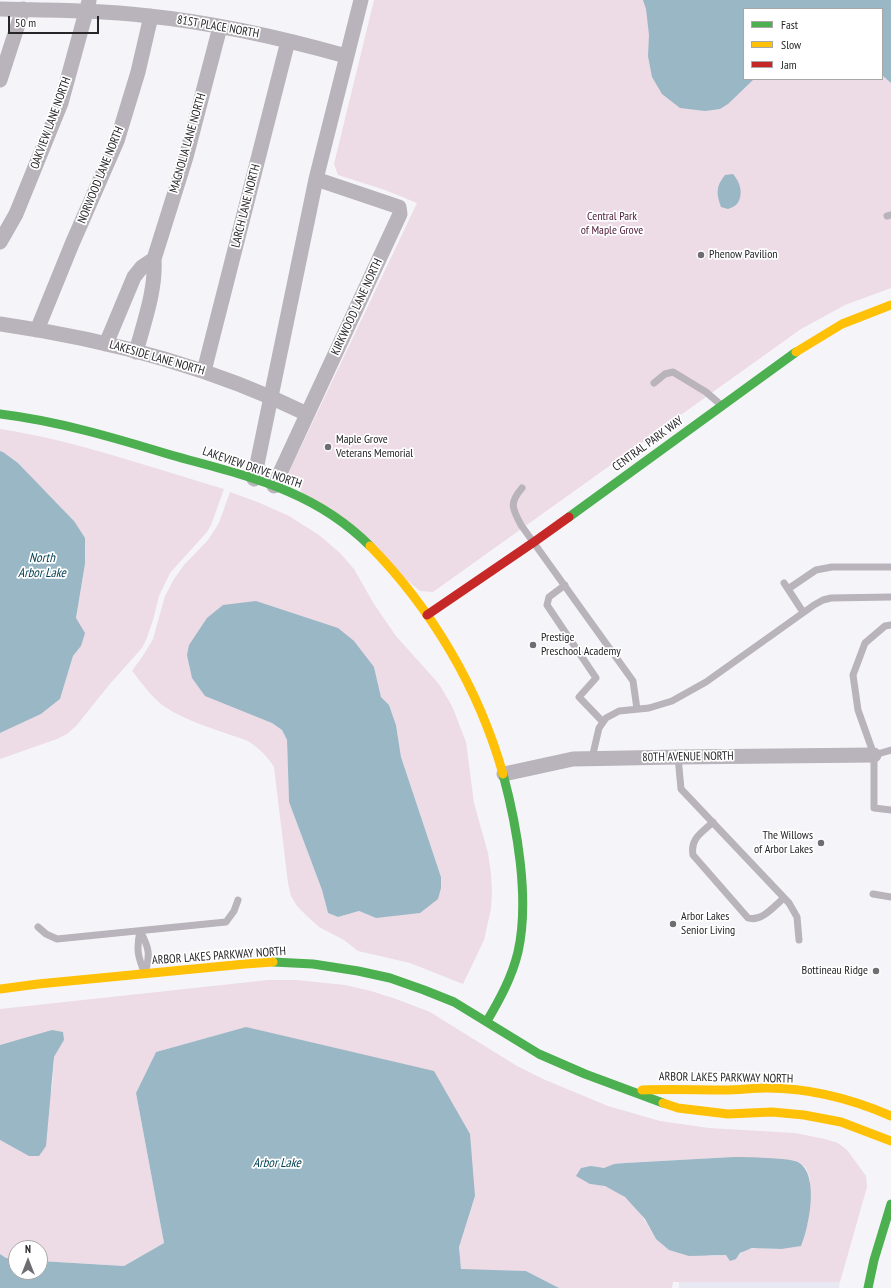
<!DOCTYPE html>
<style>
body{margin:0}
#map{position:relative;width:891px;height:1288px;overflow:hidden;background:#f5f5f9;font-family:"PT Sans Narrow",sans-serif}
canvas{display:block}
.legend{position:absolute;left:743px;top:8px;width:140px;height:72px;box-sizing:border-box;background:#fff;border:1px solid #a8a8a9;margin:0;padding:5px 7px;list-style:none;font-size:12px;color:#262629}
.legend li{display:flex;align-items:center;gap:8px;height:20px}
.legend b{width:20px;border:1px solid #a8a8a9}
.north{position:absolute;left:8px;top:1240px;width:40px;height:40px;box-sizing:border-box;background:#fff;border:1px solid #a8a8a9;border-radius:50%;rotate:0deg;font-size:11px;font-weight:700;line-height:16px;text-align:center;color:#262629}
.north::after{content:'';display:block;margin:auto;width:14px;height:18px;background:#6e6e72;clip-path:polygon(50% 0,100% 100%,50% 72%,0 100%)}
.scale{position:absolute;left:8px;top:16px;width:91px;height:18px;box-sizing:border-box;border:2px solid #262629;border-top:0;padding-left:5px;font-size:12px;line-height:14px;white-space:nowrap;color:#262629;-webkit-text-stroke:3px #fff;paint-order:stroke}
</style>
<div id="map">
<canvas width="891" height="1288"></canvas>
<ul class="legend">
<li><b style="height:5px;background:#4caf50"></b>Fast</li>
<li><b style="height:5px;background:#ffc107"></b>Slow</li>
<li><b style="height:5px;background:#c62828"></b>Jam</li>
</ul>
<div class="north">N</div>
<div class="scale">50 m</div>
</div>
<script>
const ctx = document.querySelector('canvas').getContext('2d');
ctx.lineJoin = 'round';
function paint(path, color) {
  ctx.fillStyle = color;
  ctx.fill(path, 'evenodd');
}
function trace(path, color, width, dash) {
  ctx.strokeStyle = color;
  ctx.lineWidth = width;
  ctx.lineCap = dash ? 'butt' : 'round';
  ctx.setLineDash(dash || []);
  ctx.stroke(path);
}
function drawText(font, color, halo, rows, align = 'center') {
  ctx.font = font + ' "PT Sans Narrow",sans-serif';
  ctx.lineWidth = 3.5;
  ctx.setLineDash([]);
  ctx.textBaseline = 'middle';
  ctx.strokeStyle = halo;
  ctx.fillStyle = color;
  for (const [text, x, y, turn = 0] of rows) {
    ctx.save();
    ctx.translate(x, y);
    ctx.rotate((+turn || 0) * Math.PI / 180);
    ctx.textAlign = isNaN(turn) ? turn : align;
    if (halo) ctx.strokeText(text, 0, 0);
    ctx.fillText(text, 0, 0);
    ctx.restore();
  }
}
paint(new Path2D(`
 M679,1282H840L839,1288H679Z`), '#e8e8f3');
paint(new Path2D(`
 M374,0H891V288L845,305L801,329L433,592L420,591L290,482L288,474L417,203L385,190L338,175L334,164ZM744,9H882V79H744Z
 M0,429C74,440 152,468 224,489L211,525L207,532L170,573L159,596L153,620L146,640L142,648L109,685L77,725L67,734L57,739L0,759V733L41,714L60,699L73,656L81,646L76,618L85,564L74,521L18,463L3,452L0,451Z
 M230,492L260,503L289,516L319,535L340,553L354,569L374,604L396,636L439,684L452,706L466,742L474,803L488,853L491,874L492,891L491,909L484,940L463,984L410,963L358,951L344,940L319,927L308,917L297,906L291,896L288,883L274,767C267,756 259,748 248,741C221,731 190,723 165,707C152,698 142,683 132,671L144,654L153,639L165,596L174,579L184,565L208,540L219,523ZM374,667L381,697L389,705L396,725L401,757L441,877V888L376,918L359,911L338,917L328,913L322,890L289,802L287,740L282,730L272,723Z
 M268,980H296L345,985L371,991L396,999L430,1012L517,1066L543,1079L608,1106L660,1121L709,1128L795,1133L825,1139L838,1143L847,1150L866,1176L867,1187L840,1282H673L672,1288H559L526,1271L461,1270L459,1247L475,1196L247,1027L156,1052L136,1093L164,1243L124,1266L40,1261V1248H16V1259L6,1258L0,1254V1140L30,1156L52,1088L54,1057L64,1040L15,1041L0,1045V1009ZM733,1157L797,1161L806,1168L810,1179V1192L808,1223L781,1249C766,1249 745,1243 736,1259L726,1255L709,1256L656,1239C644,1217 630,1195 605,1186C601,1184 595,1185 590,1184L581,1168C590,1167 595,1168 603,1168C608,1168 618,1164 625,1163Z`), '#eddbe5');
paint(new Path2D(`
 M643,0H891V83L882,75V9H744V79H754L728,104L720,109L705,111L680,108L662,94L652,77L648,56L649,35L646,9Z
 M733,174C740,182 744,194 737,204C735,206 731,208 728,209L721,207C716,193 716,186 725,175Z
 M0,451L3,452L18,463L74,521L85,538V564L76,618L85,633L81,646L73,656L60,699L41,714L0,733Z
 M256,601L338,628L354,641L374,667L381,697L389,705L396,725L401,757L441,877V888L438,899L420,913L376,918L359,911L338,917L328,913L322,890L289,802L287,740L282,730L272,723L205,696L192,678L187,655L189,645L207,618L223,605Z
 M246,1027L434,1071L470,1134L475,1196L459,1247L461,1269L526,1271L559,1288H0V1254L6,1258L16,1259V1272H40V1261L124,1266L164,1243L136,1093L156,1052Z
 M52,1030L63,1032L64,1040L54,1057L46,1146L39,1156H29L0,1140V1045Z
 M733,1157C745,1157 791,1158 798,1162C820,1174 809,1227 801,1246L781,1249L752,1248L740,1253L736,1259L730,1261L726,1255L689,1256L669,1250L656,1239L645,1219L625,1197L605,1186L590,1184L576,1176L581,1168L591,1166L604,1168L614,1164L625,1163Z`), '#9ab7c5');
trace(new Path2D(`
 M887,216L891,215
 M654,383L665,374L673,372L706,392L720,404
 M522,488C509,503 512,508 521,525L633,681L637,709
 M784,583L788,589
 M565,585L549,597L547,605L596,678L579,697L603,722
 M803,612L788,589L816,570L832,567H891
 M891,625L885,626L865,643L853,675L858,710L874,755V808L891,810
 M874,755L891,750
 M678,757L681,789L789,903L797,917L799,940
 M592,758L599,728L606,718L619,711L649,708L672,701L706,682L814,605L823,600L831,598L891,597
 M713,822C702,833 690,838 693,855L748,918C762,922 774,906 784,898
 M873,894L891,897
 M38,927L46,934L57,939L226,922L234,911L238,900
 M140,931C150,949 150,955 145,974C138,957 136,950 140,931Z`), '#b9b3bb', 7);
trace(new Path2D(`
 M0,9C50,10 100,10 149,16C216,23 282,38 346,56
 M0,80L23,9
 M0,242L16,214L61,103L89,1
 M154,259L186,157L220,27
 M0,324C105,339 211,367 307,414
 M37,330L72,244L117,141L138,72L151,16
 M106,344L134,277L142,267L154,259C156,290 144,322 136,352
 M204,371L288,41
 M254,479L316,179L361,0
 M274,486L400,214L399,207L316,179
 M504,774L573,759L678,757L874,755`), '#b9b3bb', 15);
trace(new Path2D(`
 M0,414C58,421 115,438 171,455C246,476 313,489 370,546
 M569,517L796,352
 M273,962L313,964L358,971L390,978L424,990L454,1002L539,1054L585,1074L663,1103
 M487,1021C500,999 512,977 518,952C530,899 517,826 503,774
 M868,1288L874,1260L891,1204`), '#4caf50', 9);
trace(new Path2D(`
 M796,352L842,324L891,305
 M370,546C432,609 479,689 503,774
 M0,989L38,984L245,964L273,962
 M642,1090C669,1089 697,1090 724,1090C739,1090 753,1088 767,1088C810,1088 852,1099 891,1116
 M663,1103L678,1108L728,1114L772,1112L804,1115L841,1122L891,1141`), '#ffc107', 9);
trace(new Path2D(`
 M427,615L534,542L569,517`), '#c62828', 9);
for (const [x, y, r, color] of [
 [701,255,4,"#6e6e72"],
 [328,447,4,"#6e6e72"],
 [533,645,4,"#6e6e72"],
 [821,843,4,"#6e6e72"],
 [673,924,4,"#6e6e72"],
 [876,971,4,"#6e6e72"]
]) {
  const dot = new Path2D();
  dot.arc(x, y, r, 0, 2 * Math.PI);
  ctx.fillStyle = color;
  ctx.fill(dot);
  trace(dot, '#fff', 1.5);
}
drawText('12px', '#262629', '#fff', [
 ["81ST PLACE NORTH",218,27,10],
 ["OAKVIEW LANE NORTH",51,123,-70],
 ["MAGNOLIA LANE NORTH",188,143,-74],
 ["NORWOOD LANE NORTH",101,175,-68],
 ["LARCH LANE NORTH",246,206,-76],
 ["KIRKWOOD LANE NORTH",357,307,-65],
 ["LAKESIDE LANE NORTH",157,358,16],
 ["CENTRAL PARK WAY",648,444,-36],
 ["LAKEVIEW DRIVE NORTH",252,468,19],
 ["80TH AVENUE NORTH",688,757,-1],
 ["ARBOR LAKES PARKWAY NORTH",219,956,-4],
 ["ARBOR LAKES PARKWAY NORTH",726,1078,1]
]);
drawText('12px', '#53213c', '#fff', [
 ["Central Park",612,217],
 ["of Maple Grove",612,231]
]);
drawText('12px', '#262629', '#fff', [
 ["Phenow Pavilion",709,255],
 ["Maple Grove",336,440],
 ["Veterans Memorial",336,454],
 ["Prestige",541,638],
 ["Preschool Academy",541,652],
 ["The Willows",813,836,"right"],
 ["of Arbor Lakes",813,850,"right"],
 ["Arbor Lakes",681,917],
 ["Senior Living",681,931],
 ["Bottineau Ridge",868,971,"right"]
], 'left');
drawText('italic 13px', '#003e52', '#fff', [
 ["North",42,558],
 ["Arbor Lake",42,573],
 ["Arbor Lake",277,1163]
]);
</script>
